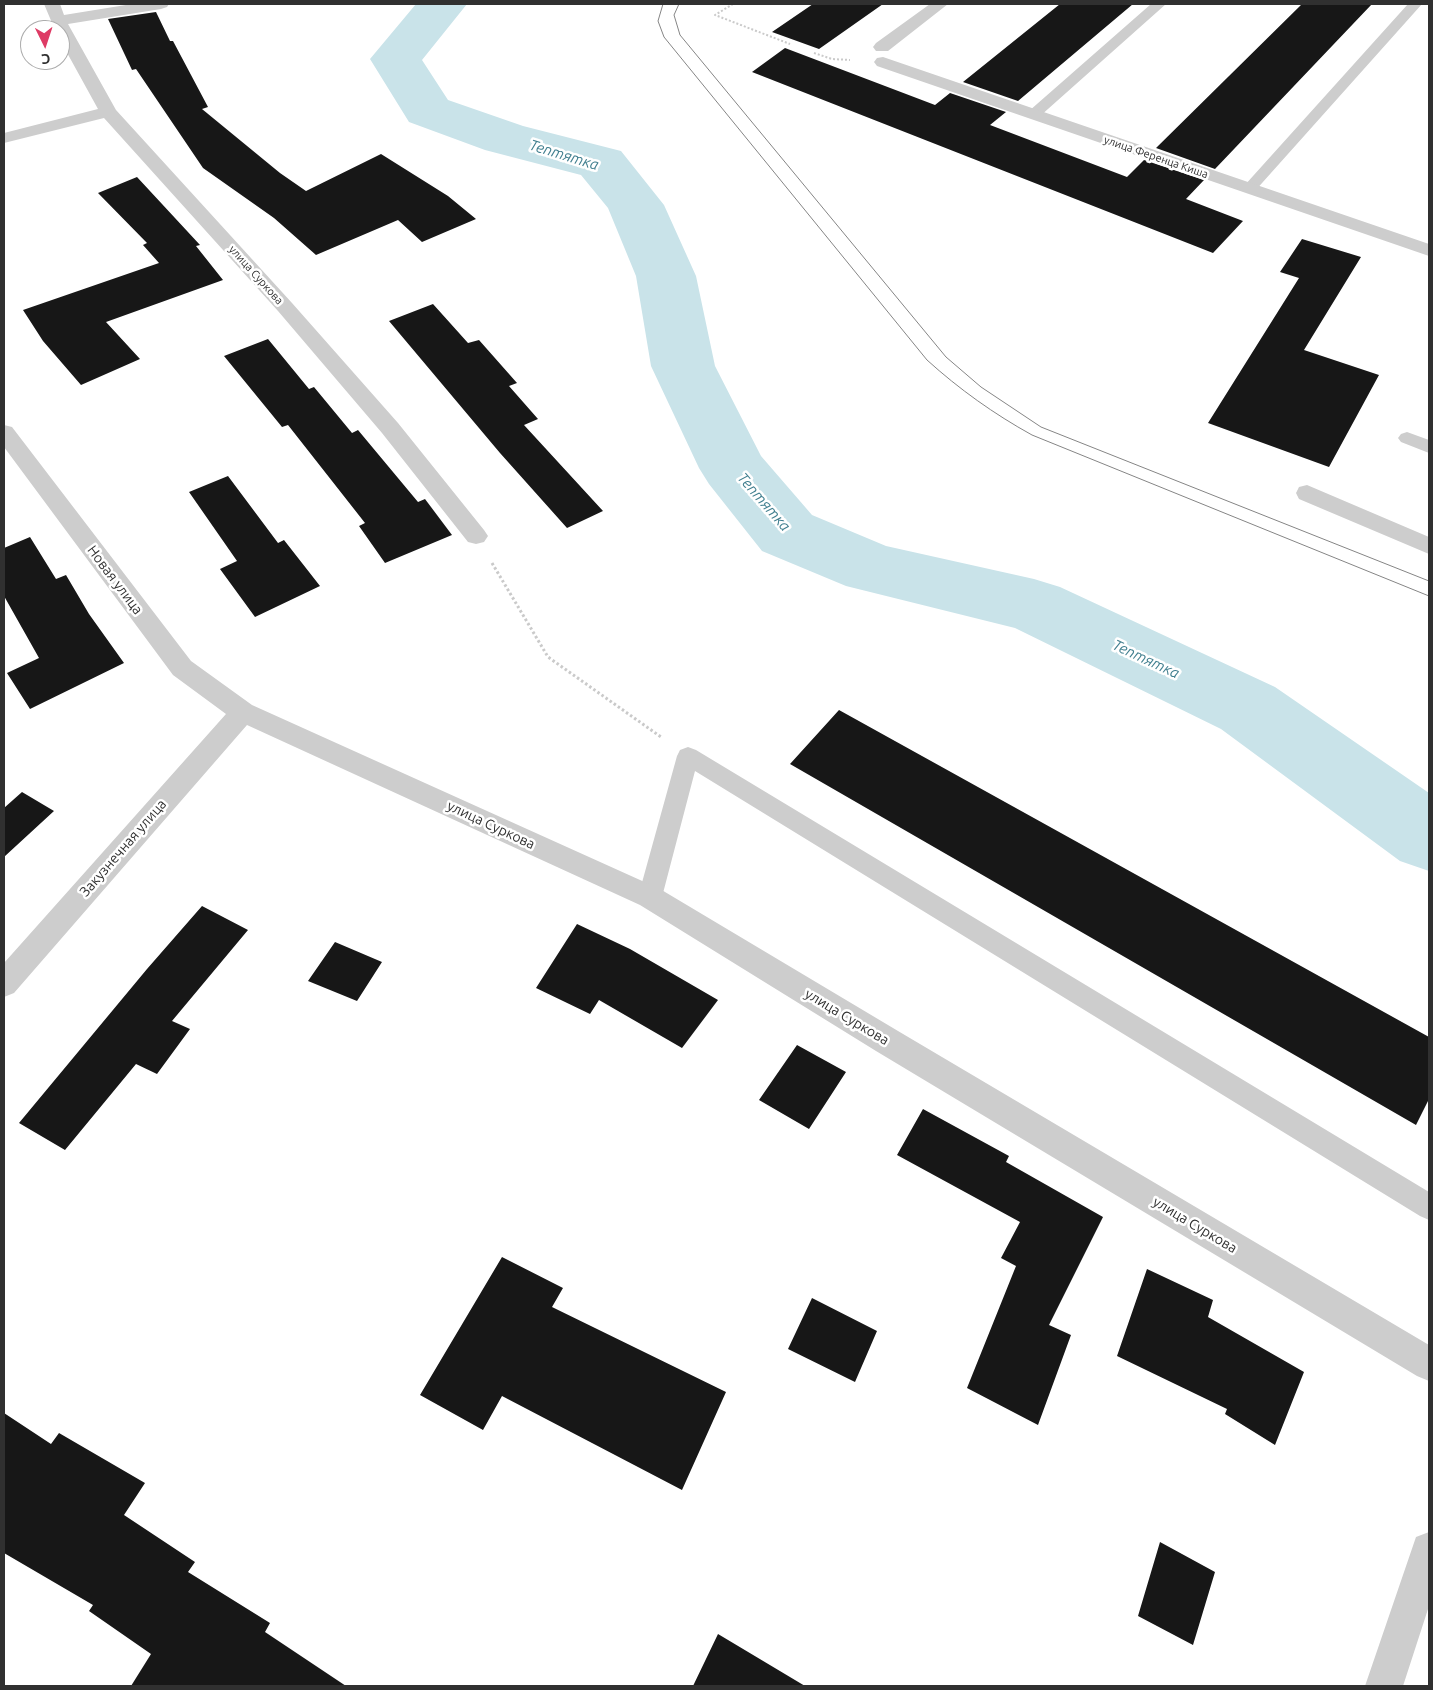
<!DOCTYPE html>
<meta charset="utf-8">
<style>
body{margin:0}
#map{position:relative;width:1433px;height:1690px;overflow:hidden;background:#fff;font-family:Ubuntu,sans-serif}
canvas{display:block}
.frame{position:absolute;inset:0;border:5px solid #303030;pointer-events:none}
.north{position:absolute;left:20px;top:20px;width:50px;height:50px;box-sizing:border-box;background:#fff;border:1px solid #acacac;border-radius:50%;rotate:176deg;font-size:14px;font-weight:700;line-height:20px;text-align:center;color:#303030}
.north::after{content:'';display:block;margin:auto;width:18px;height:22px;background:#de3b65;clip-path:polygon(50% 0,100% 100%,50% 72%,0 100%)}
</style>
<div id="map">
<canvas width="1433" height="1690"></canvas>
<div class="frame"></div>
<div class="north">С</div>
</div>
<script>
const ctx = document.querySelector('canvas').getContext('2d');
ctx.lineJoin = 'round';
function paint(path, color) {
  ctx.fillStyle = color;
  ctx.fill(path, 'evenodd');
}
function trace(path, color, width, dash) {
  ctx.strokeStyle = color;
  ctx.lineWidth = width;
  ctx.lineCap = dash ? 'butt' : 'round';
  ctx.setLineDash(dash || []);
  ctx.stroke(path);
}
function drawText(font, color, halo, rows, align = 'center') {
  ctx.font = font + ' Ubuntu,sans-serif';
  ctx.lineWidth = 5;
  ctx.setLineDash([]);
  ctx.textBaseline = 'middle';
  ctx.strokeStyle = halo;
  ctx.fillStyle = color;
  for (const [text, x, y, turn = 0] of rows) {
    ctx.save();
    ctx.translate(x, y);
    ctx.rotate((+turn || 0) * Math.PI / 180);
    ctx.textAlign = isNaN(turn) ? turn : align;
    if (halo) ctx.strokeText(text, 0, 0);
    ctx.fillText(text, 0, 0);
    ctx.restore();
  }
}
paint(new Path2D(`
 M416,4H467L422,60L448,100L523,126L621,151L664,205L696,276L715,366L761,456L812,515L886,546L1034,579L1060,587L1275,687L1429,793V871L1400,861L1221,729L1015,628L846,586L762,551L709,484L699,468L651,366L636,276L608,208L581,175L485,150L409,122L370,59Z`), '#c9e3e9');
paint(new Path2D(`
 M813,4H883L819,49L772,32Z
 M1060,4H1133L1018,101L963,82Z
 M1302,4H1372L1215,169L1156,148Z
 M156,12L170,41H173L208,107L202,109L280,173L306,191L381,154L448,196L476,219L422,242L398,220L316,255L274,218L203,168L136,69L132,70L108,19Z
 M785,48L935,105L950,93L1006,112L990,125L1127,177L1144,160L1204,180L1186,199L1243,221L1213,253L752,72Z
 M137,177L200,245L196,246L223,280L106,322L140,359L81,385L43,341L23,310L159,263L143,245L147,243L98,193Z
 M1302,239L1361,257L1304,350L1379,375L1329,467L1208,423L1299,278L1280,272Z
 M433,304L468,343L479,340L517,383L509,386L538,419L524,425L603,511L567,528L500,453L389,321Z
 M268,339L309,389L314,387L352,433L358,430L418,502L425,499L452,535L385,563L359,526L365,523L288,425L282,427L224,356Z
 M228,476L278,543L284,540L320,586L255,617L220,569L237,561L189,492Z
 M30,537L56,579L66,575L89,614L124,663L30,709L7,673L39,658L4,596V548Z
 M839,710L1429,1037V1099L1416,1125L790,764Z
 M22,792L54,811L4,857V808Z
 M202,906L248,930L172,1021L190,1029L157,1074L136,1064L65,1150L19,1123L147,969Z
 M577,924L630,949L718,1000L682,1048L599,1000L590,1014L536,988Z
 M335,942L382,962L357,1001L308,981Z
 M797,1045L846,1072L809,1129L759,1100Z
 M923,1109L1009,1156L1006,1162L1103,1217L1049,1325L1071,1335L1038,1425L967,1388L1016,1266L1001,1258L1020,1222L897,1155Z
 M502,1257L563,1288L552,1307L726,1392L682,1490L502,1396L483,1430L420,1395Z
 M1147,1269L1213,1300L1208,1317L1304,1372L1275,1445L1225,1414L1227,1409L1117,1356Z
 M812,1298L877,1331L855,1382L788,1349Z
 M4,1413L51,1444L59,1433L145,1483L124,1515L195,1562L188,1572L270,1623L265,1632L346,1686H131L151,1654L89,1611L93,1605L4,1553Z
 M1160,1542L1215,1572L1193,1645L1138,1616Z
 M718,1634L805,1686H693Z`), '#171717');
trace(new Path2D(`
 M733,4L715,15L790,44
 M814,53L832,59L850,60`), '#cacaca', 2, [2, 2]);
trace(new Path2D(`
 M492,563L548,657L661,737`), '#cacaca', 3, [2.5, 2.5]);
paint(new Path2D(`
 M1151,4H1166L1039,117H1029L1027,114L1029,111Z
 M1408,4H1422L1254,192H1244L1241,189L1244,186Z
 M1407,432L1429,440V453L1401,442L1398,438L1401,434Z
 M688,747L696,750L1429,1192V1220L1420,1216L695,771L662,897L658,904L650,907L642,904L638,897L677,756L680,750Z`), '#cdcdcd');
paint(new Path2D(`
 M44,4H60L64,15L132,4H169L167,7L161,9L68,24L116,110L292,303L398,423L484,530L488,536L484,542L476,544L468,542L382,433L278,311L104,118L4,143V133L98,109L60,40V30H55Z
 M930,4H948L888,51H876L873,47L876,43Z
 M883,57L1429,244V256L877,66L874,62L877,58Z
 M4,425L12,427L191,661L252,705L660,889L898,1031L1429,1345V1381L1417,1376L876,1051L640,905L247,725L14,993L4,997V963L226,714L173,675L4,447Z
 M1307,485L1429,537V554L1299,499L1296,493L1299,487Z
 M1429,1532V1606L1403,1686H1365L1416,1537Z`), '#cdcdcd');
trace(new Path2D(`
 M663,4L658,21L664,37L927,360C959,389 994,414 1032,435L1429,596
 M679,4L674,15L680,35L946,357L981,387L1041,427L1429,581`), '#858585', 1);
drawText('11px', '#303030', '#fff', [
 ["улица Ференца Киша",1156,157,19],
 ["улица Суркова",256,275,48]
]);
drawText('14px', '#303030', '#fff', [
 ["Новая улица",115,580,53],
 ["улица Суркова",491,825,25],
 ["Закузнечная улица",123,848,-49],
 ["улица Суркова",847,1017,31],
 ["улица Суркова",1195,1225,31]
]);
drawText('italic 15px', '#417f8f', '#fff', [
 ["Тептятка",564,155,17],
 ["Тептятка",764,502,49],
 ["Тептятка",1146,659,25]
]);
</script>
